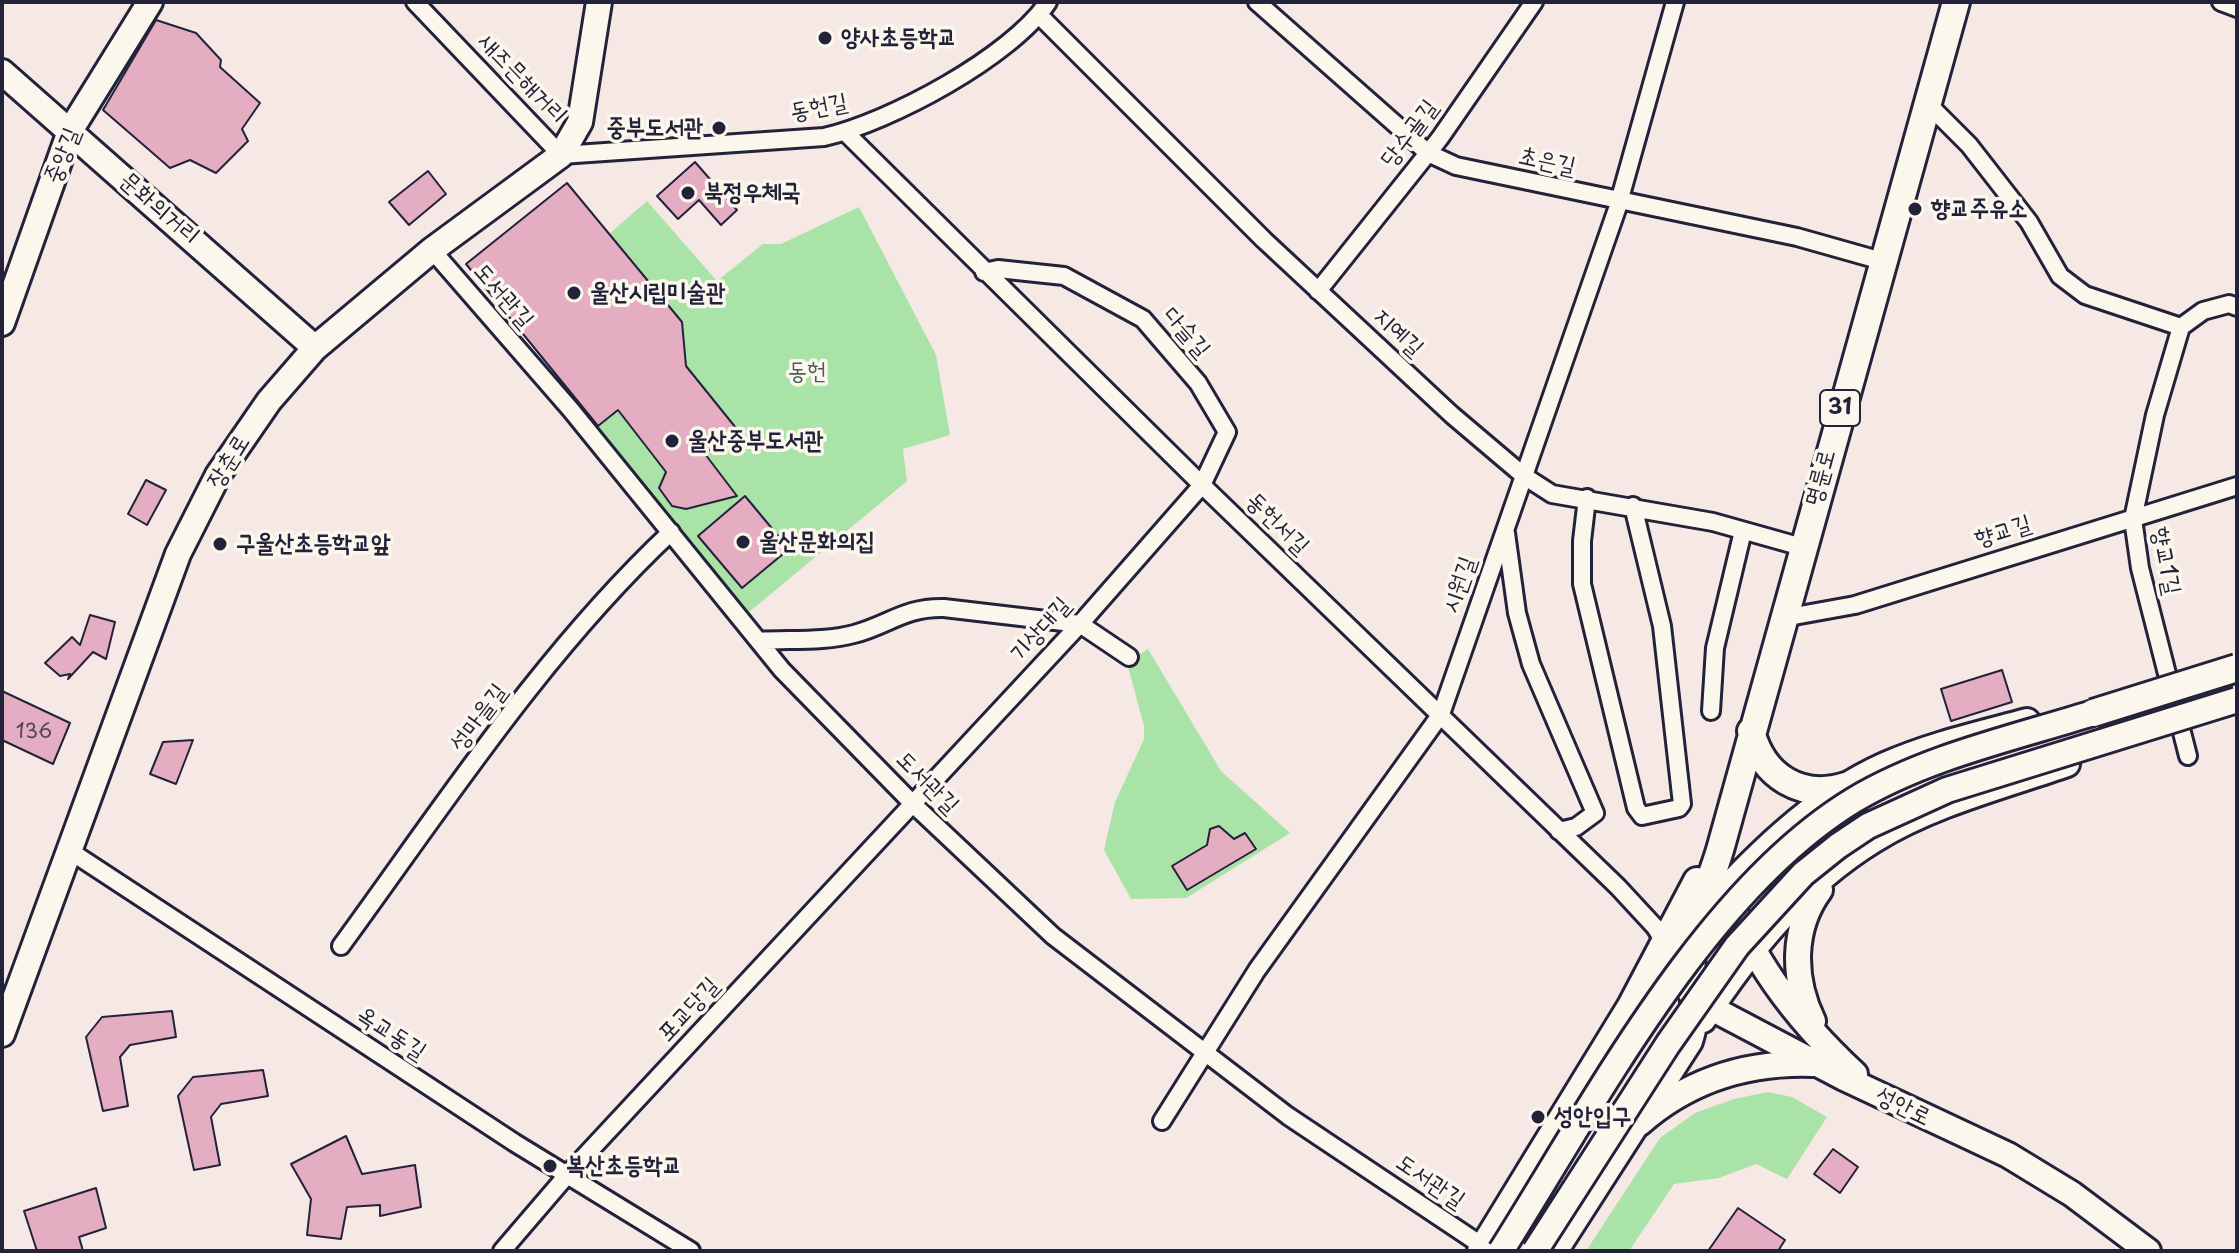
<!DOCTYPE html>
<meta charset="utf-8">
<style>
body{margin:0}
#map{position:relative;width:2239px;height:1253px;overflow:hidden;background:#f6e8e4;font-family:"Playpen Sans",sans-serif}
canvas{display:block}
.frame{position:absolute;inset:0;border:4px solid #22223b;pointer-events:none}
</style>
<div id="map">
<canvas width="2239" height="1253"></canvas>
<div class="frame"></div>
</div>
<script>
const ctx = document.querySelector('canvas').getContext('2d');
ctx.lineJoin = 'round';
function paint(path, color) {
  ctx.fillStyle = color;
  ctx.fill(path, 'evenodd');
}
function trace(path, color, width, dash) {
  ctx.strokeStyle = color;
  ctx.lineWidth = width;
  ctx.lineCap = dash ? 'butt' : 'round';
  ctx.setLineDash(dash || []);
  ctx.stroke(path);
}
function drawText(font, color, halo, rows, align = 'center') {
  ctx.font = font + ' "Playpen Sans","Poor Story",sans-serif';
  ctx.lineWidth = 7;
  ctx.setLineDash([]);
  ctx.textBaseline = 'middle';
  ctx.strokeStyle = halo;
  ctx.fillStyle = color;
  for (const [text, x, y, turn = 0] of rows) {
    ctx.save();
    ctx.translate(x, y);
    ctx.rotate((+turn || 0) * Math.PI / 180);
    ctx.textAlign = isNaN(turn) ? turn : align;
    if (halo) ctx.strokeText(text, 0, 0);
    ctx.fillText(text, 0, 0);
    ctx.restore();
  }
}
paint(new Path2D(`
 M647,201L717,281L763,244H781L859,207L936,355L950,435L903,449L907,481L749,612L598,427L685,356L681,322L609,234Z
 M1148,649L1221,771L1290,833L1186,898L1131,899L1104,850L1115,802L1144,739V726L1127,663Z
 M1768,1092L1792,1097L1827,1117L1787,1179L1756,1164L1719,1178L1674,1184L1629,1251H1586L1660,1138L1695,1113L1734,1099Z`), '#aae3a7');
const building = new Path2D(`
 M156,20L196,33L221,60L220,67L260,103L242,129L248,141L216,173L190,160L170,168L103,110Z
 M695,162L737,210L721,225L699,200L678,219L657,196Z
 M428,171L446,194L409,225L389,202Z
 M567,183L682,322L686,366L736,428L705,454L737,496L686,509L672,506L659,488L666,472L618,410L598,426L466,264Z
 M146,480L166,490L147,525L128,514Z
 M745,496L789,549L742,588L698,536Z
 M90,615L115,622L106,659L93,652L68,679L70,674L60,676L45,663L72,637L80,645Z
 M2002,670L2012,702L1951,721L1941,689Z
 M2,691L70,723L53,764L2,740Z
 M193,740L176,784L150,774L163,742Z
 M1219,826L1234,839L1245,833L1256,849L1187,890L1172,866L1207,845L1210,829Z
 M172,1011L176,1037L130,1045L120,1057L128,1106L103,1111L86,1037L102,1017Z
 M263,1070L268,1096L221,1104L211,1117L220,1165L194,1170L178,1096L193,1077Z
 M346,1136L362,1174L415,1165L421,1207L380,1216V1205L347,1207L341,1239L307,1235L311,1199L291,1164Z
 M1833,1149L1858,1167L1840,1193L1814,1174Z
 M96,1188L106,1228L79,1237L83,1251H37L24,1211Z
 M1738,1208L1785,1240L1778,1251H1708Z`);
paint(building, '#e4adc2');
trace(building, '#22223b', 2);
const street = new Path2D(`
 M415,2L561,155L824,137C890,122 1011,57 1048,2
 M1257,2L1428,153L1456,166L1797,237L1882,261
 M2221,2L2237,8
 M1039,15L1264,240L1452,415L1524,476L1552,494L1713,522L1802,547
 M1927,103L1969,145L2029,222L2060,276L2085,295L2181,327
 M845,132L1202,485L1618,887L1655,927L1667,947
 M432,250L571,410L782,670L914,805L1053,936L1288,1116L1484,1247
 M1318,291L1440,138L1534,2
 M1587,498L1582,541V584L1636,808L1642,816L1679,808L1682,804L1662,626L1633,506
 M1506,533L1517,613L1531,664L1595,813L1576,827L1559,831
 M1783,618L1855,605L2237,486
 M759,641C789,639 825,642 854,634C889,625 904,607 944,608L1080,624L1129,657
 M1711,711L1715,648L1743,531
 M2188,756L2140,568L2133,519L2155,415L2181,327L2203,311L2229,304L2237,307
 M70,851L515,1143L691,1251
 M341,946C444,805 543,652 671,532
 M1162,1121L1257,970L1441,714L1617,209L1675,2
 M502,1251L568,1174L1080,624L1202,485L1227,432L1198,383L1143,319L1064,276L998,269L984,272`);
const secondary = new Path2D(`
 M2,72L315,348
 M2,323L70,131L150,2
 M1727,890C1751,962 1800,1023 1855,1074
 M1696,921C1749,862 1811,798 1885,765C1930,745 1979,734 2027,721
 M1675,924C1666,955 1677,976 1696,1000L1844,1078L2008,1155L2072,1194L2148,1251
 M1703,1020C1749,950 1801,885 1874,840C1932,804 2004,786 2067,764
 M1813,1021C1792,978 1792,928 1820,890
 M2,1034L178,554L218,475L269,401L315,348L432,250L561,155L580,122L599,2
 M1640,1123C1689,1080 1747,1062 1812,1064`);
const primary = new Path2D(`
 M1751,731C1763,777 1801,800 1846,786
 M1481,1251L1631,1006L1697,881
 M1554,1251L1689,1041C1701,1006 1688,976 1692,941C1697,910 1711,880 1720,850L1956,2`);
trace(street, '#22223b', 22);
trace(secondary, '#22223b', 30);
trace(primary, '#22223b', 32);
trace(street, '#fbf7ec', 16);
trace(secondary, '#fbf7ec', 24);
trace(primary, '#fbf7ec', 26);
const secondaryBridge = new Path2D(`
 M1501,1251C1594,1104 1704,891 1854,800C1926,757 2013,738 2093,713
 M1535,1251L1668,1044L1737,946L1803,874L1838,846L1868,826L1947,790L2237,700`);
const primaryBridge = new Path2D(`
 M2093,713L2237,668`);
trace(secondaryBridge, '#22223b', 30, []);
trace(primaryBridge, '#22223b', 32, []);
trace(secondaryBridge, '#fbf7ec', 24);
trace(primaryBridge, '#fbf7ec', 26);
for (const [x, y, r, color] of [
 [825,38,8,"#22223b"],
 [719,128,8,"#22223b"],
 [688,193,8,"#22223b"],
 [1915,209,8,"#22223b"],
 [574,293,8,"#22223b"],
 [672,441,8,"#22223b"],
 [743,542,8,"#22223b"],
 [220,544,8,"#22223b"],
 [1538,1117,8,"#22223b"],
 [550,1166,8,"#22223b"]
]) {
  const dot = new Path2D();
  dot.arc(x, y, r, 0, 2 * Math.PI);
  ctx.fillStyle = color;
  ctx.fill(dot);
  trace(dot, '#fbf7ec', 3);
}
drawText('20px', '#52455d', null, [
 ["136",34,732]
]);
for (const [x, y, w] of [
 [1840,408,40]
]) {
  const box = new Path2D();
  box.roundRect(x - w / 2, y - 18, w, 36, 6);
  ctx.fillStyle = '#fbf7ec';
  ctx.fill(box);
  trace(box, '#22223b', 2);
}
drawText('bold 22px', '#22223b', null, [
 ["31",1840,408]
]);
drawText('bold 24px', '#22223b', '#fbf7ec', [
 ["양사초등학교",841,38],
 ["중부도서관",703,128,"right"],
 ["북정우체국",704,193],
 ["향교주유소",1931,209],
 ["울산시립미술관",590,293],
 ["울산중부도서관",688,441],
 ["울산문화의집",759,542],
 ["구울산초등학교앞",236,544],
 ["성안입구",1554,1117],
 ["복산초등학교",566,1166]
], 'left');
drawText('24px', '#22223b', '#fbf7ec', [
 ["새즈믄해거리",522,79,46],
 ["동헌길",819,108,-11],
 ["당수골길",1410,134,-53],
 ["중앙길",63,156,-68],
 ["초은길",1547,162,12],
 ["문화의거리",159,209,41],
 ["도서관길",503,296,49],
 ["다슬길",1186,333,49],
 ["지예길",1398,333,43],
 ["장춘로",229,462,-58],
 ["명륜로",1821,478,-75],
 ["동헌서길",1277,524,44],
 ["향교길",2003,532,-17],
 ["향교1길",2165,561,79],
 ["시원길",1460,585,-71],
 ["기상대길",1041,630,-48],
 ["성마을길",479,718,-53],
 ["도서관길",927,783,45],
 ["포교당길",689,1010,-47],
 ["옥교동길",391,1034,33],
 ["성안로",1903,1107,26],
 ["도서관길",1430,1182,34]
]);
drawText('24px', '#4b5c5b', '#fbf7ec', [
 ["동헌",807,372]
]);
</script>
